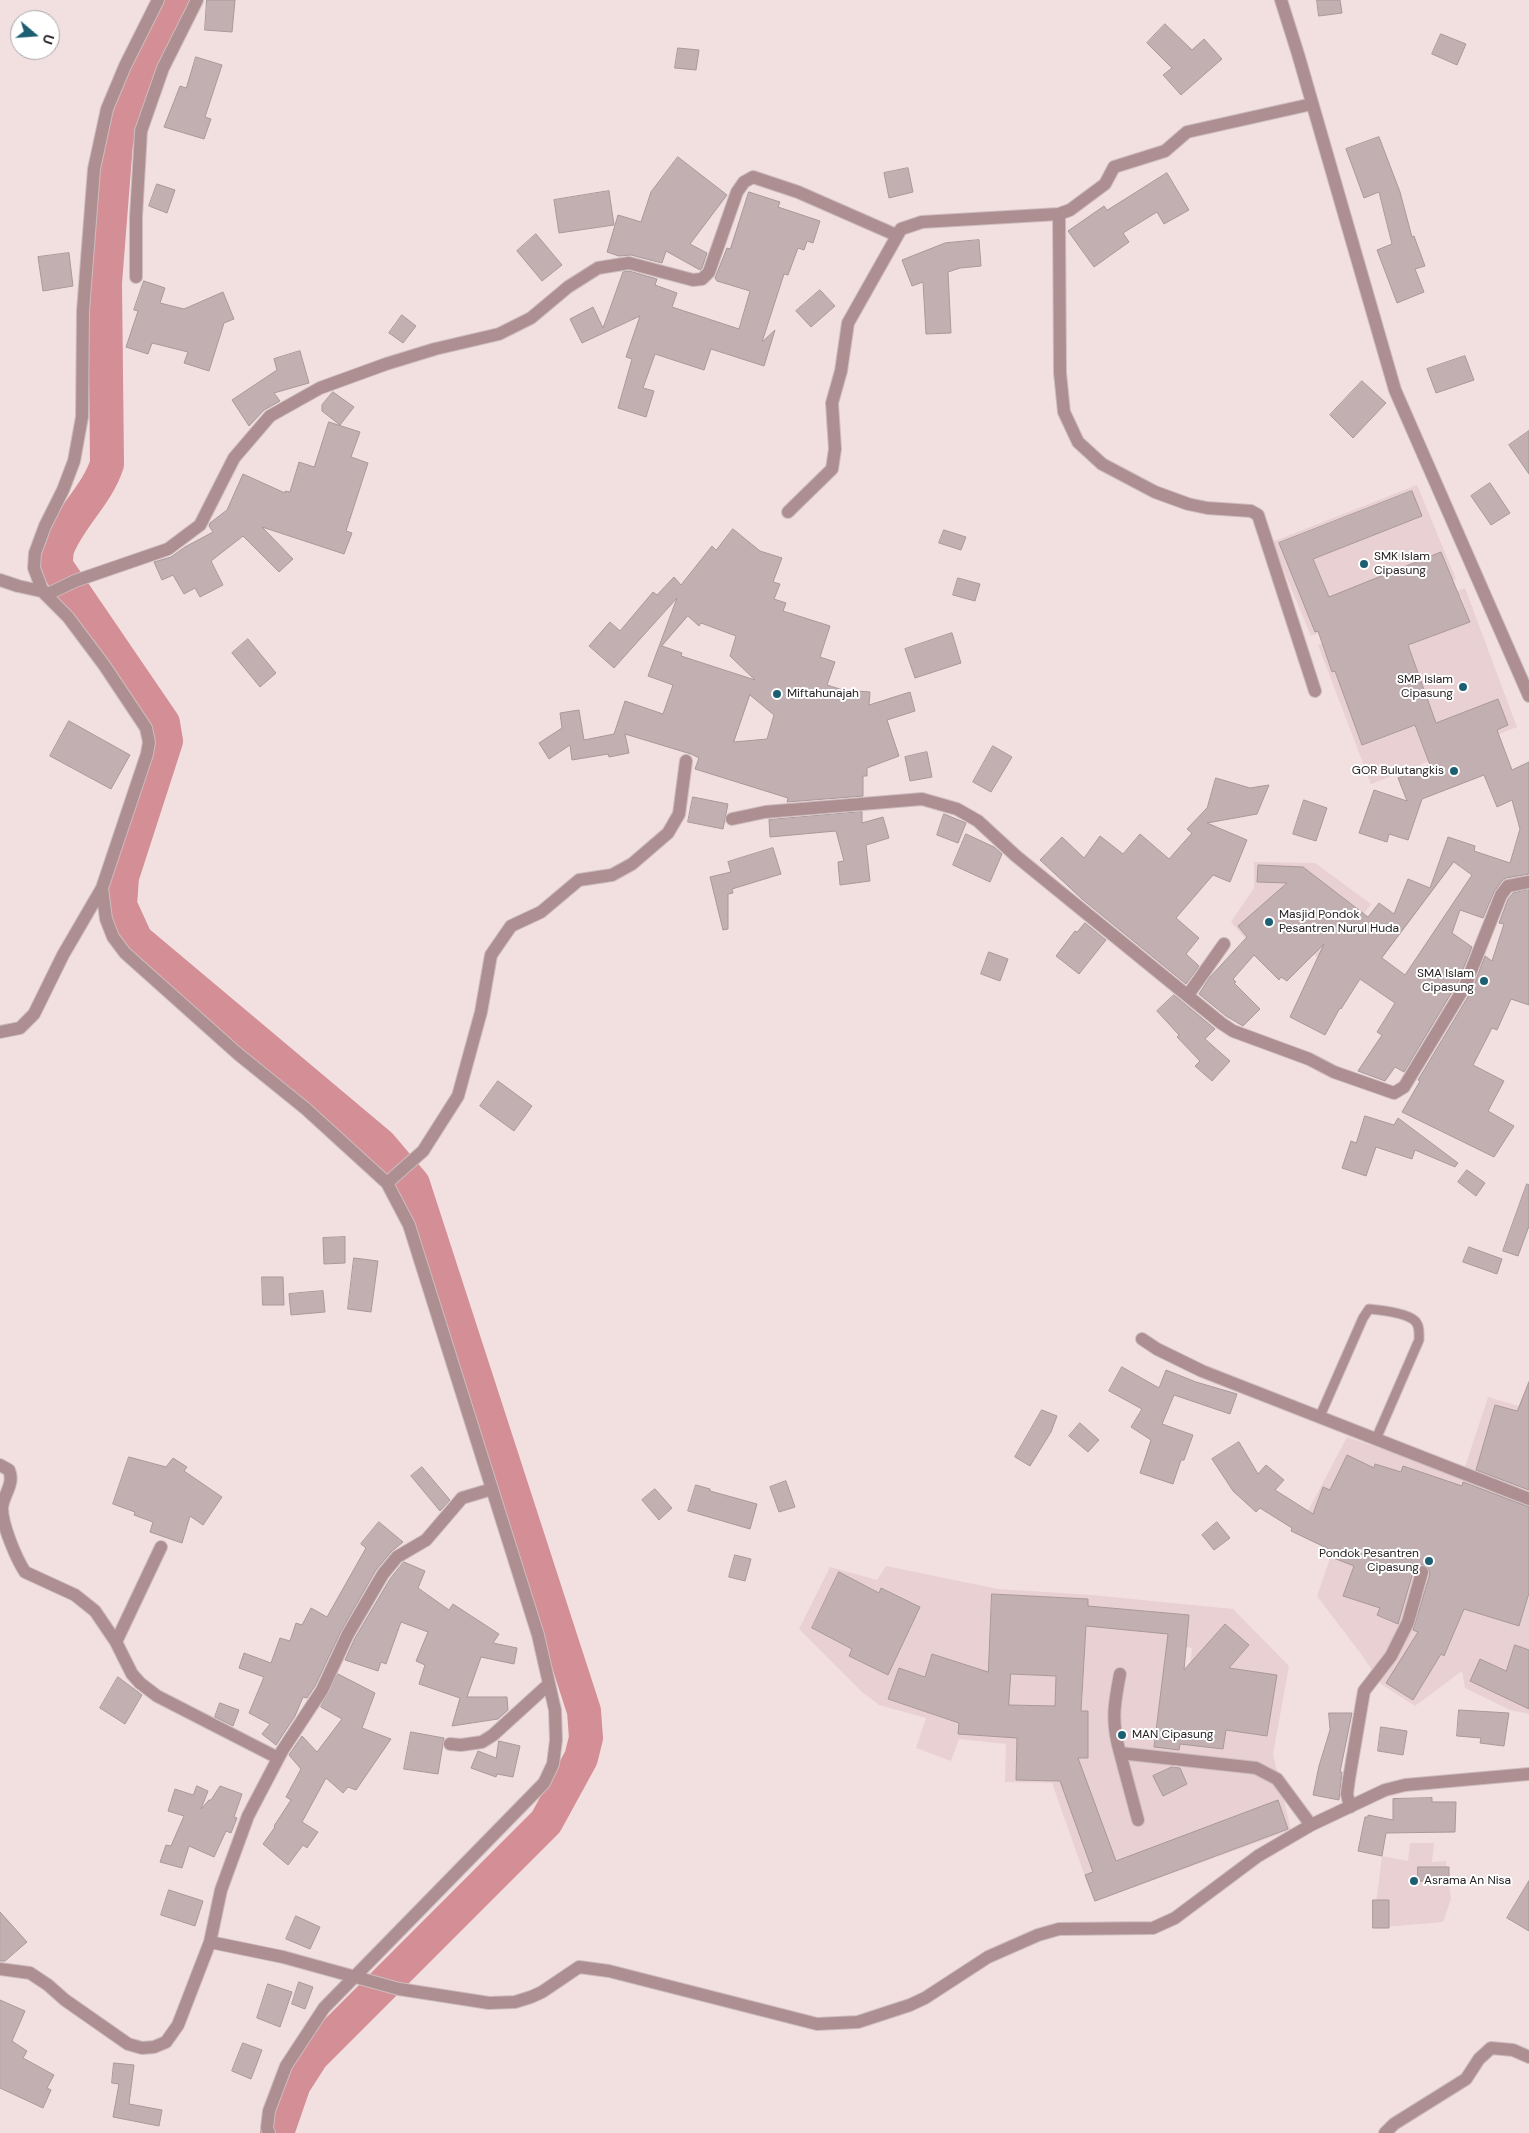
<!DOCTYPE html>
<style>
body{margin:0}
#map{position:relative;width:1529px;height:2133px;overflow:hidden;background:#f2e0e1;font-family:"DM Sans",sans-serif}
canvas{display:block}
.north{position:absolute;left:10px;top:10px;width:50px;height:50px;box-sizing:border-box;background:#fff;border:1px solid #a8a6a6;border-radius:50%;rotate:108deg;font-size:14px;font-weight:700;line-height:20px;text-align:center;color:#262021}
.north::after{content:'';display:block;margin:auto;width:18px;height:22px;background:#1c5e72;clip-path:polygon(50% 0,100% 100%,50% 72%,0 100%)}
</style>
<div id="map">
<canvas width="1529" height="2133"></canvas>
<div class="north">U</div>
</div>
<script>
const ctx = document.querySelector('canvas').getContext('2d');
ctx.lineJoin = 'round';
function paint(path, color) {
  ctx.fillStyle = color;
  ctx.fill(path, 'evenodd');
}
function trace(path, color, width, dash) {
  ctx.strokeStyle = color;
  ctx.lineWidth = width;
  ctx.lineCap = dash ? 'butt' : 'round';
  ctx.setLineDash(dash || []);
  ctx.stroke(path);
}
function drawText(font, color, halo, rows, align = 'center') {
  ctx.font = font + ' "DM Sans",sans-serif';
  ctx.lineWidth = 4;
  ctx.setLineDash([]);
  ctx.textBaseline = 'middle';
  ctx.strokeStyle = halo;
  ctx.fillStyle = color;
  for (const [text, x, y, turn = 0] of rows) {
    ctx.save();
    ctx.translate(x, y);
    ctx.rotate((+turn || 0) * Math.PI / 180);
    ctx.textAlign = isNaN(turn) ? turn : align;
    if (halo) ctx.strokeText(text, 0, 0);
    ctx.fillText(text, 0, 0);
    ctx.restore();
  }
}
paint(new Path2D(`
 M1417,485L1456,579L1311,636L1272,542ZM1411,491L1421,516L1313,559L1328,595L1279,543ZM1451,578L1315,632L1305,607Z
 M1465,588L1517,727L1371,784L1318,645ZM1461,596L1470,622L1332,672L1323,646ZM1409,648L1434,718L1362,745ZM1498,699L1508,725L1427,757L1417,731Z
 M1254,862L1315,863L1371,904L1326,965L1289,933L1260,956L1231,922L1254,888Z
 M1488,1397L1529,1409V1714L1510,1710L1465,1688L1462,1671L1415,1706L1381,1684L1364,1658L1317,1596L1341,1527L1308,1511L1347,1437L1462,1476Z
 M886,1566L998,1589L1092,1595L1233,1609L1289,1666L1273,1754L1291,1830L1094,1902L1052,1783L1005,1782L1006,1744L959,1739L951,1761L916,1748L926,1718L879,1705L861,1691L799,1629L830,1567L877,1580ZM839,1573L869,1588L841,1643L812,1628ZM881,1589L920,1607L888,1675L849,1656ZM992,1594L1088,1599L1082,1702L1055,1701L1056,1676L988,1673ZM1095,1607L1189,1615L1187,1635L1093,1627ZM1225,1624L1249,1645L1220,1678L1195,1657ZM1167,1644L1192,1648L1179,1749L1154,1746ZM932,1654L962,1664L943,1718L888,1699L899,1668L925,1677ZM1277,1676L1267,1736L1229,1730ZM1231,1685L1223,1749L1192,1745ZM1018,1705L1048,1706L1045,1781L1016,1780ZM1178,1764L1187,1784L1163,1796L1154,1776ZM1278,1801L1288,1829L1095,1901L1093,1872L1116,1861Z
 M1410,1843H1434L1432,1862L1446,1861L1451,1899L1443,1922L1373,1928L1382,1856L1408,1861Z`), '#e9d0d2');
trace(new Path2D(`
 M180,0L125,106L116,143L105,283L107,464C97,495 70,517 58,547C56,552 56,560 56,566L163,723L166,741L122,877L120,905L136,940L380,1145L413,1184L584,1711L586,1738L581,1758L546,1822L312,2056L294,2084L277,2133`), '#d38e96', 34);
const building = new Path2D(`
 M207,0H235L232,32L205,30Z
 M1317,0H1340L1342,13L1319,16Z
 M1165,24L1192,50L1204,39L1222,59L1181,95L1163,75L1172,68L1147,43Z
 M1441,34L1466,44L1457,65L1432,54Z
 M678,48L699,50L696,70L675,68Z
 M196,57L222,65L205,117L211,119L204,139L164,127L180,86L186,88Z
 M1379,137L1400,192L1412,237L1414,236L1425,266L1415,269L1424,292L1397,303L1377,250L1392,244L1379,192L1364,198L1346,149Z
 M678,157L727,195L690,244L707,253L702,268L700,270L666,251L662,263L631,255L619,256L607,252L618,215L641,222L651,192Z
 M908,168L913,192L889,198L884,173Z
 M1167,173L1189,210L1164,224L1157,212L1123,233L1129,242L1094,267L1068,231L1104,206L1107,210Z
 M157,184L175,190L167,213L149,206Z
 M609,191L614,225L559,233L554,200Z
 M749,192L780,202L778,207L820,221L813,243L807,241L804,250L798,248L788,275L784,274L762,342L775,330L764,366L711,349L704,370L655,354L643,388L654,391L646,417L618,408L632,359L626,357L640,316L582,343L570,319L593,307L603,328L623,272L629,271L657,279L655,285L677,293L672,307L739,329L750,291L717,281L715,278L727,248L730,249Z
 M536,234L562,265L542,281L517,251Z
 M979,240L981,266L960,268L948,272L951,333L926,334L923,282L912,286L902,260L945,243Z
 M69,253L73,286L43,291L38,257Z
 M144,281L165,288L160,303L184,309L223,292L234,319L224,323L209,371L184,363L188,352L152,343L148,354L126,347L138,311L134,310Z
 M820,290L835,306L811,327L796,311Z
 M402,315L416,326L403,343L389,333Z
 M300,351L309,383L274,393L280,401L264,410L249,426L232,400L277,370L274,359Z
 M1465,356L1474,380L1436,393L1427,369Z
 M1362,381L1386,403L1353,438L1330,415Z
 M333,392L354,407L340,425L322,411V405Z
 M329,422L360,432L351,457L368,463L346,531L352,533L344,554L262,527L293,559L279,572L243,536L211,561L223,585L200,597L195,588L184,594L173,575L162,580L154,562L171,557L185,547L213,532L209,526L210,523L227,510L243,474L285,493V491L290,492L299,462L314,467Z
 M1529,431V474L1509,445Z
 M1490,483L1510,513L1491,525L1471,496Z
 M1412,491L1422,516L1313,559L1329,597L1441,552L1470,622L1408,645L1436,723L1498,699L1508,725L1497,730L1512,770L1529,762V874L1506,878L1502,881L1494,892L1483,918L1460,910L1452,933L1472,947L1458,982L1404,1072L1395,1067L1385,1081L1358,1071L1382,1035L1377,1032L1395,1003L1360,979L1341,1009L1340,1008L1325,1035L1290,1017L1324,944L1287,981L1281,977L1279,980L1254,955L1233,979L1236,982L1234,983L1260,1009L1243,1026L1226,1016L1199,994L1210,977L1247,937L1238,926L1287,883L1257,882L1258,865L1303,867L1368,917L1379,903L1394,914L1408,879L1430,888L1448,837L1475,846L1474,851L1510,863L1520,829L1512,800L1497,807L1484,775L1422,799L1408,840L1389,834L1387,842L1359,833L1374,790L1407,801L1398,778L1430,765L1415,725L1362,745L1335,671L1332,672L1318,631L1315,632L1279,543ZM1454,862L1472,875L1405,975L1382,958Z
 M733,529L760,551L782,558L773,582L780,584L774,599L786,603L783,611L830,626L820,657L835,662L827,685L843,690L870,692L869,705L910,692L915,711L887,720L899,756L867,768V776H863V796L787,802L788,798L695,769L699,758L691,754L625,734L629,753L609,757L608,754L572,760L570,745L549,759L539,743L562,728L560,713L579,710L584,740L614,734L625,701L663,714L673,685L648,676L677,598L614,668L589,646L610,622L620,631L653,592L657,595L674,577L681,585L712,546L716,550ZM688,616L699,626L701,623L736,636L730,656L755,680L681,656L682,653L662,646ZM750,695L774,715L767,739L734,742Z
 M944,530L966,537L961,550L939,543Z
 M958,578L980,584L975,601L953,595Z
 M952,633L961,663L915,678L905,649Z
 M248,639L276,673L260,687L232,653Z
 M69,721L130,755L111,789L50,756Z
 M993,746L1012,757L991,792L973,782Z
 M927,752L932,777L910,781L905,757Z
 M1216,778L1250,788L1269,785L1257,814L1207,823L1247,840L1230,882L1213,875L1176,918L1199,938L1186,954L1199,966L1186,984L1082,899L1040,860L1062,837L1084,858L1100,836L1123,854L1140,834L1169,859L1192,833L1187,829L1207,808Z
 M693,797L728,804L723,829L688,822Z
 M1304,800L1327,808L1316,841L1293,834Z
 M862,812V823L883,817L889,838L866,845L870,881L840,885L838,862L844,861L836,831L770,837L769,820Z
 M944,814L966,823L958,843L937,835Z
 M966,834L994,847L1002,854L990,882L953,865Z
 M773,848L781,874L732,889L733,893L728,894V929L723,930L710,877L731,872L728,862Z
 M1529,890V1005L1511,999L1497,1030L1492,1028L1473,1065L1504,1081L1488,1111L1514,1126L1494,1157L1402,1112L1420,1081L1418,1080L1472,990L1485,956L1492,961L1504,924L1499,923L1508,899L1513,893Z
 M1085,923L1106,940L1079,974L1056,956L1075,931L1077,932Z
 M989,952L1008,959L1000,981L981,974Z
 M1174,995L1215,1029L1205,1039L1230,1061L1212,1081L1195,1066L1200,1061L1177,1037L1179,1035L1157,1011Z
 M498,1081L532,1106L514,1131L480,1106Z
 M1365,1116L1394,1125L1398,1118L1458,1163L1455,1167L1415,1150L1412,1159L1376,1147L1366,1176L1342,1168L1351,1141L1356,1143Z
 M1467,1170L1485,1183L1476,1196L1458,1182Z
 M1527,1184L1529,1185V1226L1518,1256L1503,1251Z
 M345,1237V1263L324,1264L323,1238Z
 M1469,1247L1502,1259L1497,1274L1463,1262Z
 M354,1258L378,1261L371,1312L348,1309Z
 M262,1277H283L284,1305H263Z
 M323,1291L325,1312L291,1315L289,1294Z
 M1122,1367L1159,1388L1166,1370L1196,1382L1237,1394L1230,1414L1174,1395L1162,1424L1193,1435L1184,1460H1181L1173,1484L1140,1473L1151,1440L1131,1427L1142,1409L1109,1391Z
 M1529,1382V1490L1476,1470L1495,1405L1517,1411Z
 M1042,1410L1057,1416L1051,1432L1030,1466L1015,1457Z
 M1080,1423L1099,1440L1088,1452L1069,1436Z
 M1239,1442L1258,1474L1266,1465L1284,1480L1275,1490L1313,1514L1323,1487L1330,1490L1347,1455L1374,1468L1375,1464L1401,1472L1403,1466L1462,1486L1463,1482L1529,1507V1593L1519,1626L1464,1609L1444,1656L1441,1654L1413,1700L1386,1683L1418,1632L1413,1630L1430,1574L1428,1567L1420,1564L1414,1569L1398,1624L1377,1615L1380,1608L1343,1596L1354,1566L1331,1557L1333,1551L1291,1531L1292,1528L1260,1508L1256,1512L1233,1491L1212,1459Z
 M129,1457L166,1467L173,1458L187,1467L184,1471L222,1497L203,1525L190,1516L182,1543L150,1532L153,1522L134,1515L135,1512L113,1504Z
 M422,1467L450,1500L440,1511L411,1476Z
 M786,1481L795,1507L779,1512L770,1487Z
 M696,1485L710,1489V1491L757,1504L750,1529L688,1511Z
 M655,1489L672,1508L659,1520L642,1500Z
 M379,1522L403,1542L391,1552L376,1570L341,1631L315,1686L307,1698L303,1697L295,1716L276,1745L262,1734L270,1724L249,1713L264,1677L239,1668L244,1653L271,1663L280,1638L290,1641L296,1623L302,1625L311,1608L327,1617L366,1548L361,1544Z
 M1217,1522L1230,1538L1214,1550L1202,1535Z
 M735,1555L751,1559L745,1581L729,1577Z
 M404,1562L425,1571L418,1588L449,1610L453,1604L499,1634L493,1643L517,1648L514,1664L481,1657L467,1697H507L508,1710L498,1719L452,1726L460,1698L419,1684L425,1665L416,1661L428,1632L401,1622L386,1664L381,1662L378,1671L345,1660L355,1638L390,1579Z
 M839,1572L879,1593L881,1588L920,1607L888,1675L849,1656L852,1649L812,1628Z
 M992,1594L1088,1599V1606L1189,1615L1184,1670L1225,1624L1249,1645L1229,1668L1277,1675L1267,1736L1226,1730L1223,1749L1180,1744L1179,1750L1154,1747L1168,1634L1086,1626L1081,1711H1088V1758H1078L1116,1861L1278,1800L1288,1829L1095,1901L1085,1875L1093,1872L1060,1781L1016,1780L1017,1738L958,1734L959,1723L888,1699L899,1668L925,1677L932,1654L988,1672ZM1011,1674L1056,1676L1055,1706L1009,1705Z
 M1515,1645L1529,1650V1709L1470,1681L1480,1659L1506,1671Z
 M338,1674L375,1693L362,1728L391,1739L356,1790L348,1787L343,1793L326,1778L302,1822L318,1832L307,1848L303,1845L288,1865L263,1844L275,1827L274,1826L291,1800L286,1797L301,1769L289,1755L302,1736L317,1752L342,1719L321,1707Z
 M118,1677L142,1695L125,1724L100,1708Z
 M220,1703L239,1710L233,1726L215,1717Z
 M1459,1710L1509,1713L1504,1746L1480,1743L1481,1738L1457,1736Z
 M1329,1713H1352L1340,1772H1342L1339,1800L1313,1795L1319,1766L1330,1730Z
 M1381,1727L1407,1731L1403,1755L1378,1751Z
 M411,1732L444,1738L438,1774L404,1769Z
 M499,1741L520,1746L513,1777L497,1774L496,1777L471,1768L478,1751L496,1758Z
 M1172,1767L1180,1768L1187,1784L1163,1796L1153,1776Z
 M197,1786L208,1791L201,1809L209,1800H211L220,1786L242,1794L234,1817L237,1818L231,1833L226,1831L214,1857L189,1846L182,1868L160,1862L166,1845L171,1846L184,1816L168,1811L175,1789L193,1795Z
 M1432,1798V1802H1456L1455,1832L1386,1833L1382,1856L1358,1851L1365,1817H1368V1815L1393,1820V1799Z
 M1418,1867H1449V1882L1418,1881Z
 M1529,1881V1931L1507,1918Z
 M169,1890L203,1901L195,1926L161,1915Z
 M1373,1900H1389V1928H1373Z
 M0,1912L27,1942L5,1961H0Z
 M296,1916L320,1927L310,1949L286,1939Z
 M299,1982L313,1987L305,2009L292,2004Z
 M268,1984L292,1992L280,2027L257,2018Z
 M0,2000L25,2011L12,2041L27,2051L23,2058L54,2075L47,2088L51,2090L43,2108L0,2088Z
 M243,2043L262,2050L251,2079L232,2071Z
 M114,2063L134,2065L129,2104L162,2110L159,2126L113,2117L119,2084L112,2083Z`);
paint(building, '#c1afb1');
trace(building, '#a9989a', 1);
const service = new Path2D(`
 M1320,1416L1363,1318L1369,1309C1380,1310 1405,1313 1414,1320C1420,1325 1419,1333 1419,1340L1376,1439`);
const minor = new Path2D(`
 M158,0L125,66L107,109L94,169L83,311L82,417L74,461L63,490L45,526L35,553L34,568L43,592L68,617L104,665L146,728L149,742L147,754L102,888L106,919L113,937L125,953L238,1054L306,1109L387,1183L409,1225L538,1635L555,1710L556,1740L553,1764L544,1783L324,2008L286,2066L269,2111L267,2128L269,2133
 M1281,0L1298,54L1395,390L1529,696
 M1059,214L1060,373L1064,412L1078,442L1102,464L1155,492L1188,504L1207,508L1251,511L1258,515L1315,691
 M136,277V217L141,131L163,68L197,0
 M788,512L832,469L835,449L832,403L841,371L848,323L901,229L922,222L1059,214L1070,210L1105,184L1114,167L1165,151L1187,132L1312,104
 M0,580L18,586L50,593L75,581L168,549L200,525L234,458L270,416L320,388L386,364L435,349L499,334L531,318L568,287L598,268L629,263L693,280L702,279L709,272L737,192L744,182L753,177L798,192L896,235
 M732,819L765,812L922,799L957,809L978,821L1016,856L1221,1023L1233,1031L1309,1059L1334,1072L1394,1093L1404,1087L1465,986L1501,895L1508,886L1529,882
 M1188,995L1224,944
 M0,1032L20,1028L34,1014L63,955L102,888
 M387,1183L423,1151L458,1096L481,1012L491,955L511,926L541,912L579,880L612,875L632,864L668,833L679,814L686,761
 M1142,1339L1157,1349L1202,1371L1529,1499
 M0,1465L9,1470C15,1484 3,1495 2,1508C2,1525 16,1558 25,1572L75,1595L95,1611L116,1642L132,1674L140,1683L157,1696L278,1758
 M116,1642L161,1547
 M1120,1674C1114,1705 1111,1722 1120,1753L1256,1768L1277,1779L1311,1825
 M450,1744L461,1745L482,1742L493,1735L549,1684
 M1120,1753L1138,1820
 M1350,1807L1347,1794L1349,1779L1364,1691L1391,1656L1408,1622L1422,1572
 M210,1942L283,1957L399,1989L489,2003L515,2002L531,1997L542,1992L579,1967L609,1971L817,2024L858,2022L910,2005L925,1998L988,1957L1038,1935L1059,1929L1153,1928L1175,1918L1258,1856L1311,1825L1385,1790L1405,1785L1529,1774
 M0,1969L30,1973L48,1985L65,2000L128,2044L142,2048L154,2047L166,2042L178,2025L210,1942L221,1890L248,1816L282,1751L322,1690L348,1634L383,1574L397,1557L426,1540L462,1498L492,1489
 M1385,2133L1394,2124L1466,2079L1479,2059L1491,2048L1513,2050L1529,2057`);
trace(service, '#cdbdbe', 11);
trace(minor, '#cdbdbe', 14);
trace(service, '#ae8f91', 9);
trace(minor, '#ae8f91', 12);
for (const [x, y, r, color] of [
 [1364,564,5,"#1c5e72"],
 [1463,687,5,"#1c5e72"],
 [777,694,5,"#1c5e72"],
 [1454,771,5,"#1c5e72"],
 [1269,922,5,"#1c5e72"],
 [1484,981,5,"#1c5e72"],
 [1429,1561,5,"#1c5e72"],
 [1122,1735,5,"#1c5e72"],
 [1414,1881,5,"#1c5e72"]
]) {
  const dot = new Path2D();
  dot.arc(x, y, r, 0, 2 * Math.PI);
  ctx.fillStyle = color;
  ctx.fill(dot);
  trace(dot, '#fff', 2);
}
drawText('12px', '#262021', '#fff', [
 ["SMK Islam",1374,557],
 ["Cipasung",1374,571],
 ["SMP Islam",1453,680,"right"],
 ["Cipasung",1453,694,"right"],
 ["Miftahunajah",787,694],
 ["GOR Bulutangkis",1444,771,"right"],
 ["Masjid Pondok",1279,915],
 ["Pesantren Nurul Huda",1279,929],
 ["SMA Islam",1474,974,"right"],
 ["Cipasung",1474,988,"right"],
 ["Pondok Pesantren",1419,1554,"right"],
 ["Cipasung",1419,1568,"right"],
 ["MAN Cipasung",1132,1735],
 ["Asrama An Nisa",1424,1881]
], 'left');
</script>
